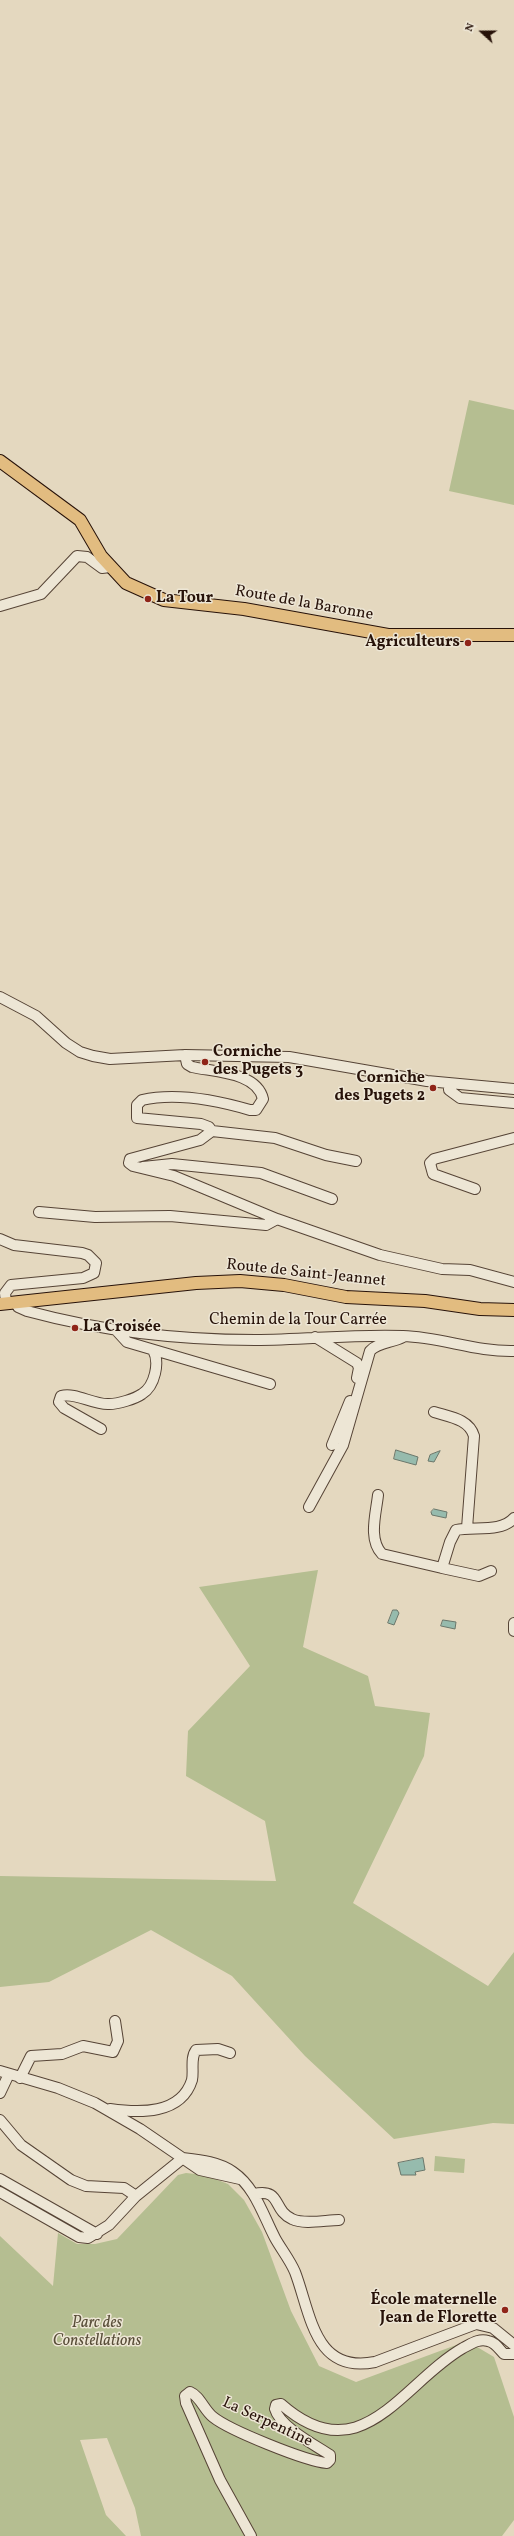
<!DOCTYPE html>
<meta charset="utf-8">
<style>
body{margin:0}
#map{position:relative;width:514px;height:2536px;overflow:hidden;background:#e4d8bf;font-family:Vollkorn,serif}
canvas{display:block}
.north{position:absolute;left:462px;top:12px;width:40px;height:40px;-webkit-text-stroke:3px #ede6d5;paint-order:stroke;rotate:291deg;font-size:11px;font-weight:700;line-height:16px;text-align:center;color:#271209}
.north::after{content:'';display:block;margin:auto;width:14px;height:18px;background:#271209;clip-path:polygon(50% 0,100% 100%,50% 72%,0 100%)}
</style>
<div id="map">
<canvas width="514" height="2536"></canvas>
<div class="north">N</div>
</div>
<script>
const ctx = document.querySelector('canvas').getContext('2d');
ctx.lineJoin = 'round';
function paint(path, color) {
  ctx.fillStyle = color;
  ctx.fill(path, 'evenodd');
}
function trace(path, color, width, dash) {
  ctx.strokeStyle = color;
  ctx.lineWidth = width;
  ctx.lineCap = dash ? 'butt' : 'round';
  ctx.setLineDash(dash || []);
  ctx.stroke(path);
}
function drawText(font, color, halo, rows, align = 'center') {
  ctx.font = font + ' Vollkorn,serif';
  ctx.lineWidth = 3;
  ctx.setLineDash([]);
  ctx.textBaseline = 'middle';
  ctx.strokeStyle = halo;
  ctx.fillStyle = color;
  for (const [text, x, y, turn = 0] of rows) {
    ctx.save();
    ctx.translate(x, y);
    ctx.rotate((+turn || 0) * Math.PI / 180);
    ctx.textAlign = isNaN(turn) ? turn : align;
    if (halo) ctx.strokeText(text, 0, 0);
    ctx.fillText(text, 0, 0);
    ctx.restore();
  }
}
paint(new Path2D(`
 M469,400L514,410V505L449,491Z
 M318,1570L303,1647L368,1676L375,1706L430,1713L424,1756L353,1903L488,1986L514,1952V2124L493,2123L394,2139L305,2056L232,1976L151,1930L49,1982L0,1987V1876L276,1881L265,1821L186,1776L188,1731L250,1666L199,1587Z
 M435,2156L465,2159L464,2173L434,2171Z
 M186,2173L205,2175L228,2184L244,2200L262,2232L291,2311L319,2366L356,2382L467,2341L494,2357L514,2417V2520L502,2536H141L135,2508L107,2438L80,2440L106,2515L126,2536H0V2236L53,2286L58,2233L77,2244H95L117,2239L178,2175Z`), '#b5be91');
const water = new Path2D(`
 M396,1450L418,1457L416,1465L394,1459Z
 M440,1451L434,1462L428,1461L430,1455Z
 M434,1509L447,1512L446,1518L432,1515L431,1512Z
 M393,1610H397L399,1613L394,1625L388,1623Z
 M443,1620L456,1622L455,1629L441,1626Z
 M423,2158L425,2170L415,2172L416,2175H401L398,2163Z`);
paint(water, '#96bbad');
trace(water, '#6a776b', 1);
const minor = new Path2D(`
 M0,606L41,594L77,556L87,557L102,568L110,567
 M0,997L36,1016L66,1043L80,1052L93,1056L110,1059L185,1055L289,1057L427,1081L514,1089
 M185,1055L187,1064L192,1067C214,1072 257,1072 263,1099L256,1110H250C216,1100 177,1092 142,1100L137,1105V1118L201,1124L209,1127L212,1131L200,1140L130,1159L129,1163L133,1166L174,1176L277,1219L380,1255L442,1269L470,1270L514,1282
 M449,1083V1090L460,1098L514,1103
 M212,1131L275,1138L326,1155L356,1161
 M143,1167L172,1164L261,1173L332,1199
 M475,1189L433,1174L430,1163L434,1159L514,1138
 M39,1212L95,1217L170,1216L266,1225L277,1219
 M0,1239L14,1245L82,1253L88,1255L96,1263L94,1273L83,1278L11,1285L5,1293L6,1303
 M16,1302L18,1307L27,1311C101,1331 178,1340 255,1340C304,1340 353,1334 403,1336C441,1337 476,1352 514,1351
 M116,1330L127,1342L270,1384
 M315,1337L357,1363L359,1368L357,1378
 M434,1412C450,1417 469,1419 474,1436L467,1528
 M101,1429L64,1408L59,1402L61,1396C76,1392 93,1405 109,1404C118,1404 135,1399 142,1394C155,1386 160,1362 153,1350
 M332,1445L350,1401
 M378,1495C376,1514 368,1539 382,1554L442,1568L450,1542L456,1530C474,1526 501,1533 514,1518
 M309,1507L343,1445L370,1351C378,1342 392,1343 403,1337
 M442,1568L479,1576L491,1571
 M514,1623V1631
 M0,2071L58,2088L95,2103L140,2129L200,2170L240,2179
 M20,2078L31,2056L62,2054L83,2046L113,2052L118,2041L115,2021
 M0,2093L9,2074
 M110,2109C139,2113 181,2115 192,2080C194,2071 190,2058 196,2050L218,2049L230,2053
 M0,2120L21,2145L71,2180L86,2186L124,2188L136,2196
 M183,2158C200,2160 219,2162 233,2172C255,2187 263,2215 275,2238C281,2249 290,2260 295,2272C311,2314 314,2374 375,2362L476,2324L493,2328L514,2345
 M0,2179L97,2234
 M0,2192L79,2237L88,2238L109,2225L136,2196L183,2158
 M254,2194C282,2188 272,2210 292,2219C304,2225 326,2220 339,2220
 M251,2536L220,2480L186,2403L185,2396L190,2392C200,2396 204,2410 213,2417C229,2430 305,2461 327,2463L330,2460V2455C315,2445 280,2427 275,2409L276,2405L281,2404C361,2475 402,2383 463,2348C471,2344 479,2338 488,2341C495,2342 499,2349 504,2354H514`);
const major = new Path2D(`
 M0,461L80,520L101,556L126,583L164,600L244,609L388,635H514
 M0,1304L196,1283L240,1281L284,1285L346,1297L425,1301L480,1309L514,1310`);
trace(minor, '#564436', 12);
trace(major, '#271209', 14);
trace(minor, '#ede6d5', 10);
trace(major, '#e2bc80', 12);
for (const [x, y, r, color] of [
 [148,599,4,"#8f2418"],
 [468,643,4,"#8f2418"],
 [205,1062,4,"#8f2418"],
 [433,1088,4,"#8f2418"],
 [75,1328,4,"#8f2418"],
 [505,2310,4,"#8f2418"]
]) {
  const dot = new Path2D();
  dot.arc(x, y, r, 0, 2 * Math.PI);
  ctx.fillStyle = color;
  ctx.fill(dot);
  trace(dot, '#ede6d5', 1.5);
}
drawText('bold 16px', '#271209', '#ede6d5', [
 ["La Tour",156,599],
 ["Agriculteurs",460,643,"right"],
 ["Corniche",213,1053],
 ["des Pugets 3",213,1071],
 ["Corniche",425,1079,"right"],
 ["des Pugets 2",425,1097,"right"],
 ["La Croisée",83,1328],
 ["École maternelle",497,2301,"right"],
 ["Jean de Florette",497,2319,"right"]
], 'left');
drawText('16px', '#271209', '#ede6d5', [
 ["Route de la Baronne",304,604,10],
 ["Route de Saint-Jeannet",306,1274,6],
 ["Chemin de la Tour Carrée",298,1321],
 ["La Serpentine",267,2423,25]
]);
drawText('italic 16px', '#594e39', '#ede6d5', [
 ["Parc des",97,2324],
 ["Constellations",97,2342]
]);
</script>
